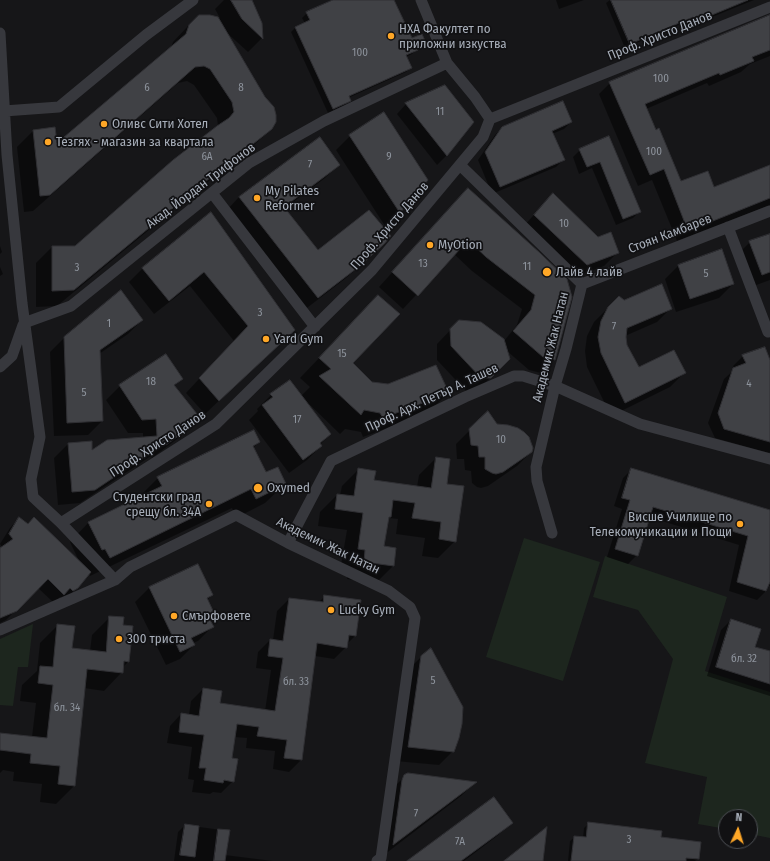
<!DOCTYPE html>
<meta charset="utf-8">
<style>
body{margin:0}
#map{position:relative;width:770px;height:861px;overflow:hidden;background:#161618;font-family:"Fira Sans Condensed",sans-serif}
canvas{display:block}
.north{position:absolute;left:718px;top:809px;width:40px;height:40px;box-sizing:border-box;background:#111113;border:1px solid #4d5055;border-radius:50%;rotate:4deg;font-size:11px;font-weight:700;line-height:16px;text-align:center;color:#a7aeb9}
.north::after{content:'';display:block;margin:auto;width:14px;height:18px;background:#ffa727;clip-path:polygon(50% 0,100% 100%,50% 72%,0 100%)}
</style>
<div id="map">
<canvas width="770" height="861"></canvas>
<div class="north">N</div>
</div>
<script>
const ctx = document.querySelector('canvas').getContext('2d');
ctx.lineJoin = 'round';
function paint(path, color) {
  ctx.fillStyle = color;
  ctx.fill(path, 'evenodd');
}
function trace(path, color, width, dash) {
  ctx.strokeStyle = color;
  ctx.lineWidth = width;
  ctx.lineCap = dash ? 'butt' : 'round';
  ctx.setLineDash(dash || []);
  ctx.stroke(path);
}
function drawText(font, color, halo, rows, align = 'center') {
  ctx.font = font + ' "Fira Sans Condensed",sans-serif';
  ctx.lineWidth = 3.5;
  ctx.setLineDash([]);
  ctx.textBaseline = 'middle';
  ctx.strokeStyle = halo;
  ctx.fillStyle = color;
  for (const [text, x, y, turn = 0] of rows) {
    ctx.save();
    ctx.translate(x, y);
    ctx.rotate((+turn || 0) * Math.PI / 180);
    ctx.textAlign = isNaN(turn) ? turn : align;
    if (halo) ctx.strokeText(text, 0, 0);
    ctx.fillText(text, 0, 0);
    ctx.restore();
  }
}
paint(new Path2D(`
 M524,538L600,562L563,681L486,657Z
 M605,556L727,597L705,671L770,692V838L750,834V817H726V829L698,824L707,777L645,763L673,659L638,610L593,597Z
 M33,624L28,667H18L13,706L0,705V639Z`), '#1d261e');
paint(new Path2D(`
 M224,0H251L261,24L262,38L248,52L226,32L271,129L254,145L179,205L57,306L36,307V263L52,247H75L218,126L217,118L194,85L187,81L178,83L33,211L24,212L17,147L33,131L54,128L56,144L171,48L173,42L189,25L210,16L220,18L215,9Z
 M335,0H393L412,40L425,42L417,49L412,54L406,57L410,68L406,72L348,98L349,100L345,105L328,113L291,32L296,27L305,23L302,18L307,13Z
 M556,0H584L559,9Z
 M610,0H754L690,26L688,21L625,48L606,3Z
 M770,16V56L750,64L741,72L709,86L707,83L646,109L681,183L713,188L770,166V205L677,241L652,180L638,186L599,94L610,83Z
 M406,104L472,122L446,156L437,165L397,114Z
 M571,122L564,129L552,134L563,160L556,167L492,194L478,160L495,135L503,127Z
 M350,136L427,180L385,226L336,150Z
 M609,138L640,211L633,218L616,225L592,168L579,174L573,157L580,150Z
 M339,164L325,178L284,209L317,251L384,244L346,278L303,311L226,211L239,197Z
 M553,194L598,238L618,252L604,266L573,278L521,229Z
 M454,204L539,254L555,359L541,373L529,370L507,351L509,359L476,392H467L437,360V344L459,321L504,341L517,325L522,309L472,271L454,254L403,309L379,287Z
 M211,214L279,344L205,414L186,393L234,341L190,286L154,314L129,282L143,268Z
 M770,235V280L748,288L736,256L750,242Z
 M0,246L2,252L0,254Z
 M679,265L733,284L719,298L676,312L665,279Z
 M0,267L3,274L0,276Z
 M619,297L624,301L671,308L657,322L625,336L626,345L638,369L684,373L670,387L611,416L587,367L585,351L587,336L594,322Z
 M359,316L351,363L372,383L448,393L428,413L363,437L361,432L345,429L340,434L309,404L308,405L330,434L320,445L321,446L307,460L289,473L249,420L258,411L257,409L271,395L290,381L301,396L310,387L300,378Z
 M142,320L128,334L99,354L102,421L88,435L54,436L50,352L64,338Z
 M743,356L770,363V452L769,453L715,438L708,423L724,379L735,369L733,366Z
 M181,379L174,386L199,419L185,433L152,458L151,456L80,503L58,505L54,458L68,444L91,452L143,438V433H128L106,400L120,386Z
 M496,425L531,452L517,466L488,486L481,488L477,487L472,483L471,471L465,470L464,459H457L456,444L470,430Z
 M259,442L253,448L265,474L285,484L265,503L236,518L232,508L90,576L89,574L67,598L63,600L60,597L54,603L38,588L6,620L0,623V549L2,547L0,544L10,528L19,518L79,561L70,542L89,522L138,498L158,478Z
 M436,458L445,484L455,541L438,558L422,556L425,538L396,534L398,519L389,518L387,520L383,547L395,549L393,566L376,583L347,579L349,566L341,565L347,530L318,526L320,512L337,495H340L342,486L359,469L373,481L417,487L419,475Z
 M632,469L770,511V586L768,585L766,591L757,600L729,591L739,545L649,517L637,555L628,564L607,557L622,509L614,506L623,478Z
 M149,588L212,595L207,600L215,617L210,622L212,627L198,641L193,643L194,645L180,659L166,665L135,602Z
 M325,596L355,636L347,644L346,647L334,659L315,656L301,760L289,772L273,769L275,751L246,748L247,738L234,737L231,759L233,781L221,793L213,792L210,794L192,792L194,780L188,779L192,747L167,743L170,726L181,714L189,715L191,701L203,689L219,704L265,711L271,670L256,668L258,652L270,640H273L277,611L289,599L318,603Z
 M110,617L122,626L128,662L122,668V672L104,691L84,688L74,786L56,804L40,802L42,784L13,781L14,772L3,770L0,773V734L32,737L36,703L20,701L22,685L37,671L40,643L58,625L71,649L90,651L92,635Z
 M731,620L754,647L770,652V696L707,676L721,630Z
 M422,656L453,751L439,765L395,761L407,671Z
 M406,775L474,783L461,796L380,858L392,789Z
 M511,822L497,836L464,861H409Z
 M589,823L660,838L698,859L695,861H568L570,841L575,837L583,838L584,828Z
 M185,825L229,831L225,855L273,861H174L178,832Z`), '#0007');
const building = new Path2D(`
 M231,0H252L262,23L263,39L242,19Z
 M333,0H394L412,38L422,34L426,43L417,47L418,50L406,55L412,68L349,96L351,101L333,109L295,27L310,20L306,12Z
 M611,0H748L695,22L693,17L630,44Z
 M199,15H210L218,17L265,97L274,107L276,115V122L272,129L196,189L74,290L52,291V246H75L173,160L217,126L229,118L234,112L232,102L210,69L204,66L195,67L50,195L40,196L33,130L55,127L57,143L186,34L189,25Z
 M770,15V50L752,57L754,61L720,75L719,73L645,104L656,130L659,128L681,181L708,171L714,187L770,165V198L688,231L664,169L650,175L609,82Z
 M445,85L474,122L447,156L405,103Z
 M563,101L572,122L552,131L565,160L500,187L485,152L502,127Z
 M384,112L428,180L400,213L349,135Z
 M609,136L641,212L623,219L600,162L587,167L579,149Z
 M320,137L340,165L284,207L318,250L369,210L391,236L384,244L361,265L318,298L239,197Z
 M468,188L540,253L567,279L572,297L555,360L543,357L513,331L531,310L535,295L486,257L468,240L418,296L392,272Z
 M553,193L598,237L611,232L619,253L587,265L534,215Z
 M211,212L295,330L219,401L199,378L248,326L204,272L169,301L142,268Z
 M770,234V272L762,275L749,241Z
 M722,249L734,284L690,299L678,265Z
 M662,284L672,309L627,328L626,337L627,345L639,367L674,350L686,373L625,403L601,353L598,337L601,321L608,307L619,296L624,300Z
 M121,290L143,320L100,350L103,421L67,423L64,337Z
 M378,295L400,314L353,363L372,382L388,384L436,365L449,393L383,418L380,413L364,410L361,415L319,376L331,369L319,358Z
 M459,320L481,322L504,339L510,359L491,378H481L451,346L450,329Z
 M765,347L770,360V442L724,429L718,413L733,368L746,363L742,355Z
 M166,354L183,379L174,385L201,419L166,445L165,443L95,490L72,492L68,443L92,441V450L107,440L157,436L156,419L142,420L119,385Z
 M290,380L331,434L320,443L322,446L303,460L262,405L273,397L270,394Z
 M488,411L497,424L508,425L518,428L524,432L529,437L533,448L532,452L503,472L496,474L492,473L485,469V457H479L478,446L471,445L469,429Z
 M254,430L260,442L253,446L266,472L278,467L286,484L256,499L251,489L110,558L105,549L102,550L88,522L162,486L157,477Z
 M436,457L450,459L447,484L464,486L456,542L439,539L441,522L412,518L415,503L393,500L391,517H389L384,546L396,548L394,566L364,562L365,550L358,549L363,513L335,509L337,494L354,496L358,468L376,471L374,480L431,488Z
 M631,468L770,510V582L766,591L737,582L748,536L653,507L638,556L615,549L630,500L622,498Z
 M19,517L28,524L34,517L91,572L78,588L73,591L70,588L64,595L48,579L17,611L0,618V548L13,539L9,534Z
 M198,564L213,595L207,598L216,617L210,620L214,627L191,638L195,645L180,652L149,587Z
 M324,595L361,600L356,636L349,635L347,648L317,643L302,760L284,758L287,740L257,736L259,727L237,724L232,758L238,759L234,782L224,780L223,783L204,780L206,768H199L204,735L179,732L181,713L199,716L203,688L222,691L220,703L275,711L283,658L268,656L270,639L283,641L289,598L323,602Z
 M109,616L124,617L123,625L133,626L129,662L124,661L123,673L87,669L75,786L58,784L60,766L30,763L31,754L0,750V733L47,738L53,685L38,683L40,666L53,667L57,624L75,626L72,648L106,652Z
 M731,619L761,629L755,647L770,651V684L716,667Z
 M431,648L463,707L462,724L459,738L454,752L408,747L421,656Z
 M408,773L477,782L393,845L402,780L404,775Z
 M494,797L513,823L461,861H407Z
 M588,822L662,831L661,837L701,842L699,859L686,858V861H571L574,836L586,837Z
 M185,824L199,826L195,857L180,855Z
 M547,827L543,861H504Z
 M218,829L230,830L225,861H214Z`);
paint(building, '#404145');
trace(building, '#303034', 1);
trace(new Path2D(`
 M421,0L447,63L475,97L490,119
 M0,33L7,155L22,303L40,437L31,479L33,497L61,523L115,580
 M4,111L59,107L146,35L193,0
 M461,166L582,284L770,211
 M212,193L315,327
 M728,227L768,332
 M24,323L71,306L249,163L324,121L447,63
 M0,367L12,356L23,325
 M61,523L216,424L372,270L483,137L490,119L770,7
 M552,533L537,481L536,467L555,386L566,349L582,284
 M288,543L331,461L465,397L514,376H523L555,386L640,424L770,459
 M0,630L115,580L130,567L236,515L288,543L389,591L410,607L415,618L381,858L377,861`), '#37383d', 11);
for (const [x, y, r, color] of [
 [391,36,4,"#ffa727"],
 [104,124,4,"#ffa727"],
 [48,142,4,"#ffa727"],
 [257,198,4,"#ffa727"],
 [430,245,4,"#ffa727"],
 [547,272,5,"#ffa727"],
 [266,339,4,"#ffa727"],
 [258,488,5,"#ffa727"],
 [209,504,4,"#ffa727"],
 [740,524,4,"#ffa727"],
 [331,610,4,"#ffa727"],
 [174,616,4,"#ffa727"],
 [119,639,4,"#ffa727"]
]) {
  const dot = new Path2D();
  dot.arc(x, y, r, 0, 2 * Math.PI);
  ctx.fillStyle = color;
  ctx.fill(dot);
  trace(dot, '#111113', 1.5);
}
drawText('11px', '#8d939c', null, [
 ["100",360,53],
 ["100",661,79],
 ["6",147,88],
 ["8",241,88],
 ["11",440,112],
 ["100",654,152],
 ["6А",207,157],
 ["9",389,157],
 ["7",310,165],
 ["10",564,224],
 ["13",423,264],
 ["11",527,267],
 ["3",77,268],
 ["5",706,274],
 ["3",260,313],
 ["1",109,324],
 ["7",614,327],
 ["15",342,354],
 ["18",151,382],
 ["4",749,384],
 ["5",84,393],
 ["17",297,420],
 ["10",501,440],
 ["бл. 32",744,659],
 ["5",433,681],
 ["бл. 33",296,682],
 ["бл. 34",67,708],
 ["7",416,814],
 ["3",629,840],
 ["7А",460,842]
]);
drawText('13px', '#a7aeb9', '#111113', [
 ["НХА Факултет по",399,29],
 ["приложни изкуства",399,44],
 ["Оливс Сити Хотел",112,124],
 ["Тезгях - магазин за квартала",56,142],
 ["My Pilates",265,191],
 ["Reformer",265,206],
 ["MyOtion",438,245],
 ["Лайв 4 лайв",556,272],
 ["Yard Gym",274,339],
 ["Oxymed",267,488],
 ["Студентски град",201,497,"right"],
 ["срещу бл. 34А",201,512,"right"],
 ["Висше Училище по",732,517,"right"],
 ["Телекомуникации и Пощи",732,532,"right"],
 ["Lucky Gym",339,610],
 ["Смърфовете",182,616],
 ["300 триста",127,639]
], 'left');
drawText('13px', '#a7aeb9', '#111113', [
 ["Проф. Христо Данов",660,36,-22],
 ["Акад. Йордан Трифонов",201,186,-37],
 ["Проф. Христо Данов",390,226,-49],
 ["Стоян Камбарев",670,234,-21],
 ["Академик Жак Натан",551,347,-76],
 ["Проф. Арх. Петър А. Ташев",432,398,-25],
 ["Проф. Христо Данов",158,444,-33],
 ["Академик Жак Натан",328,546,26]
]);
</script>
